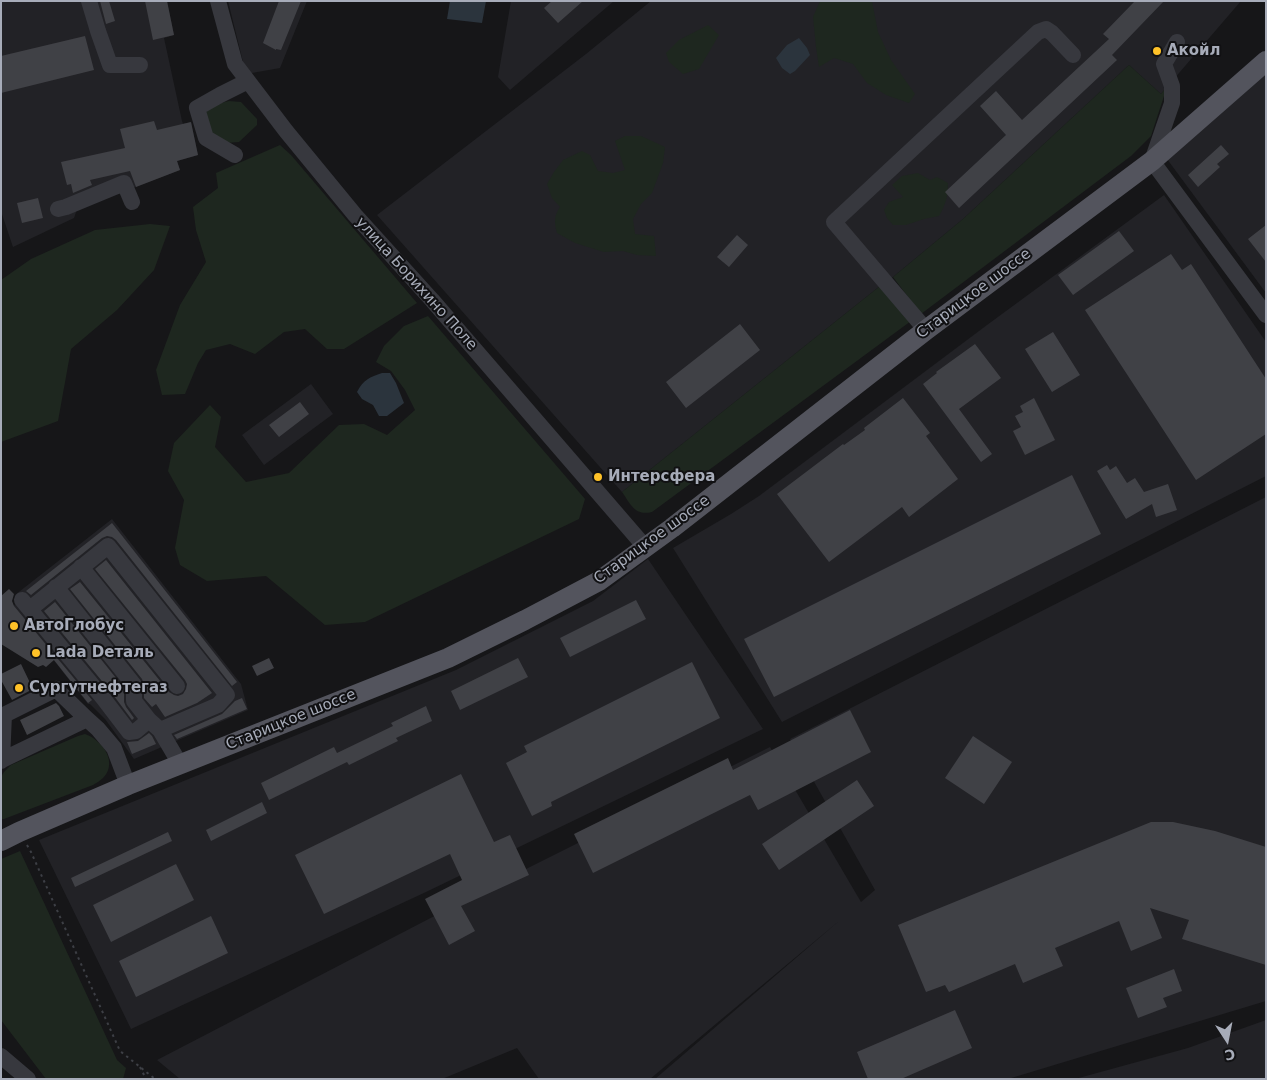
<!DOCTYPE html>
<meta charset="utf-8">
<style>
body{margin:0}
#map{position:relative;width:1267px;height:1080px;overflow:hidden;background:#161618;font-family:"DejaVu Sans",sans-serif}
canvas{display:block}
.frame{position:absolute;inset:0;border:2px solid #a7acb9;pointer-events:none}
.north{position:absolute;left:1202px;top:1015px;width:50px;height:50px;-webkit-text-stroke:4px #111113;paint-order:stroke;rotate:169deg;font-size:14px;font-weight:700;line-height:20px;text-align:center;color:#a7acb9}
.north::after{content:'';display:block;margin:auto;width:18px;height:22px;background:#a7acb9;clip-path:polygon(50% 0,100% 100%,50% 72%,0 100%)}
</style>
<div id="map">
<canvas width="1267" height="1080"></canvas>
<div class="frame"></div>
<div class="north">С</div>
</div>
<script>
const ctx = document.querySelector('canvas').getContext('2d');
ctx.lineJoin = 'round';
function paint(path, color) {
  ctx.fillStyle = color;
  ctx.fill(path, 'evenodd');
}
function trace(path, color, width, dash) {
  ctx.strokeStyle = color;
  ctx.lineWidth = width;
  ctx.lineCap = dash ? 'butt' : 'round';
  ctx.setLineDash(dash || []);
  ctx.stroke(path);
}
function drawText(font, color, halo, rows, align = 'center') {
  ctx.font = font + ' "DejaVu Sans",sans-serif';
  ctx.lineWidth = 4;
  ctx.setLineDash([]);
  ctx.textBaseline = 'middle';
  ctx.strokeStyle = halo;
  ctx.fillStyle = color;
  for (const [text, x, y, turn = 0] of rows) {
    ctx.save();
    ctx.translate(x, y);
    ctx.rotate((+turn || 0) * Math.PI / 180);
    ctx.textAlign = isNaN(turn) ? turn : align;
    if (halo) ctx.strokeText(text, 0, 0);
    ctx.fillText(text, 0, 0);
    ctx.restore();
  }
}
paint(new Path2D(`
 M1,1H167L174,35L164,38L182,121L183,124L191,122L198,155L177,161L180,170L77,209L74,218L13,247L1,211Z
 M228,1H307L280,68L246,74Z
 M511,1H614L510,90L498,77Z
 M651,1H1241L1161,94L1129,65L963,219L893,277L880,286L622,492L377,215L586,54Z
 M1266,71V293L1167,159Z
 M1164,195L1266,342V476L782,722L673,548L731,514L759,496L987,325Z
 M311,384L333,414L264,465L242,435Z
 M1266,497V1001L1008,1079H655L839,921L650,1079H539L517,1048L442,1079H180L157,1060L498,883L770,747L861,902L875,890L790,739Z
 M112,519L241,684L248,710L134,759L105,719L90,704H88L12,607L19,601L15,595Z
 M648,559L763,729L426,892L131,1029L39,840L456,670L593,601Z
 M1266,1020V1079H1075L1188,1048Z`), '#222226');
paint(new Path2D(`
 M820,1H872L878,32L891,60L915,94L909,103L886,95L867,83L853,64L834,58L819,67L816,47L813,17Z
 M708,25L719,35L699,69L683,74L669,62L666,53L679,40Z
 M1129,65L1161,94L1165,89L1164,96L1151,136L1131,156L921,314L893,277L963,219Z
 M229,101L241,102L257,119V125L239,142L225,143L211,133L206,113L208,106Z
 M625,136H641L665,147L663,163L652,193L641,204L633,219L635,234L654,236L656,256L637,255L623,251L604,252L575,243L557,233C554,222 554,216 560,207L552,198L547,184L554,172L563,160L582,151L590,155L598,171L613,173L625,170L615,141Z
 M280,145L291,155L417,303L344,349H327L305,329L284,332L255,354L230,344L206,350L198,363L185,394L162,395L156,370L180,305L206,262L196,230L193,207L218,188L216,173Z
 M918,173L930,180L937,177L948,183C948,196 946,204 939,216L924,219L906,225H893L887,218L884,210L889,202L903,197L892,185L902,176Z
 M150,224L170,226L154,270L117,310L71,349L58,421L1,442V280L31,259L95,230Z
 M880,286L911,321L652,512C635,516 631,505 622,492Z
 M428,316L585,499L579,519L365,622L325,625L266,576L207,581L180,565L175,548L184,500L168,471L174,443L210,405L221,417L215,447L246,482L289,473L339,425L364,424L387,435L415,410L405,390L391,371L376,362L384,346L404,326Z
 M85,734C91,736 95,739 99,743C109,752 114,767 103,778C100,781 96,783 93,785L4,819H1V777L4,772L11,765L78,736Z
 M20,851L117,1060L126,1068L123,1079H46L1,1020V859Z`), '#1e271f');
paint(new Path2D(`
 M450,1H486L482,23L447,19Z
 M799,38L807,48L810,55L795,71L790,74L782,68L776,58L787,45Z
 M382,373H390L396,383L404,403L387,416H379L373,405L362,399L357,392C363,380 370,377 382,373Z`), '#2b343d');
paint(new Path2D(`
 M100,1H109L115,21L106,24Z
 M145,1H167L174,35L153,40Z
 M279,1H301L281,50L276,49V50L263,43Z
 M552,1H583L558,23L544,8Z
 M1135,1H1164L1112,55L1117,60L959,208L945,192L1006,135L980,106L996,91L1022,120L1109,39L1103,34Z
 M85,36L94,70L1,93V56Z
 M154,121L157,130L191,122L198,155L177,161L180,170L136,187L130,171L90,180L92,185L73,193L71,184L67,185L61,162L125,148L120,129Z
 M1221,145L1229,154L1217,164L1220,167L1198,187L1188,175Z
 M38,198L43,218L22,223L17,203Z
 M1266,225V262L1248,239Z
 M1119,231L1134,251L1073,295L1058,275Z
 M737,235L748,245L729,267L717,257Z
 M1171,254L1182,270L1191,264L1266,379V434L1196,480L1085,310Z
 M740,324L760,350L686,408L666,382Z
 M1053,332L1080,375L1052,392L1025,349Z
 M975,344L1001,378L959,409L992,454L981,462L923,384L937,373L936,372Z
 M903,398L930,433L926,436L958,479L909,517L902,507L829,562L777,494L843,444L844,445L865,430L864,428Z
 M1034,398L1055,440L1025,455L1013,431L1021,427L1015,416L1023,412L1020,406Z
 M300,402L309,414L279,437L269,425Z
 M1107,465L1110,470L1116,466L1127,483L1135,478L1144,492L1168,484L1177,510L1156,517L1152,504L1126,519L1097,471Z
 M1072,475L1101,534L774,697L744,639Z
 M112,523L237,682L232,686L116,540L112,537L107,536L102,538L31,595L26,591Z
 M106,560L212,693L197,703L165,717L156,704L152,707L144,698V685L142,679L70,589L80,582L169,692L174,695L178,696L183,694L186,689L187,684L185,680L95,569Z
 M9,589L14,594L12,601L14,606L92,700L88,703L54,660L46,667L43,665L38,667L1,644V596Z
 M636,600L646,619L570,657L560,638Z
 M55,602L124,688V702L126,707L134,718L132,720L111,692L44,611Z
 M269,658L274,668L257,676L252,666Z
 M518,658L528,677L460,710L451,691Z
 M692,662L720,718L551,802L552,806L532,816L506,763L527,752L524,746Z
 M21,664L33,689L12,700L1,680V674Z
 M242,698L247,709L177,739L174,735L222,714L235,701Z
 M56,703L59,706L64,716L27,735L20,720Z
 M426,706L432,721L396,738L398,741L349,765L347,762L269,800L261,783L334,747L337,753L393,726L391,723Z
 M850,710L871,752L758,810L750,795L593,873L574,834L728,758L733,770Z
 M149,733L152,736L156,744L132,754L127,742L138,741Z
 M973,736L1012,762L984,804L945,778Z
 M461,774L494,842L510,835L529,875L461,906L475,931L449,945L425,899L462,880L450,854L324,914L295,855Z
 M857,780L874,806L779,870L762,844Z
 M262,802L267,813L211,841L206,830Z
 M1151,822H1173L1215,831L1266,847V965L1182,939L1189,920L1150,908L1162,938L1131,951L1119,921L1055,948L1063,966L1023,983L1015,964L949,992L945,985L926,992L898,925Z
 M168,832L172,841L75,887L71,878Z
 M176,864L194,900L111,942L93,905Z
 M211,916L228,953L136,997L119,961Z
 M1174,969L1182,991L1163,998L1167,1007L1138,1018L1126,988Z
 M955,1010L972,1048L901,1079H868L857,1052Z`), '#404146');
trace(new Path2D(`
 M27,845L31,852L120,1051L155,1079
 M140,1067L146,1079`), '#3d3f45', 2, [2.5, 4]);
trace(new Path2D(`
 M89,1L98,31L110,65H140
 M218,1L235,64L286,131L355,215L432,300L646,548
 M1177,42L1164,64L1172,86V103L1152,161L1266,315
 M235,155L206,138L197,108L220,95L248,81
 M58,209L66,207L124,183L132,202
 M926,330L834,222L1038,32L1046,29L1052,33L1073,55
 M81,567L177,686
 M56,587L134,685V701L149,720L160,730L180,764
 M22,600L103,698L129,732L136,731L149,720
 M30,609L108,546L227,695L218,705L160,730
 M2,760L4,715L56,689L87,719
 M1,761L2,760L87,719L98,729L114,748L128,785
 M1,1056L28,1079`), '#37383e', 16);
trace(new Path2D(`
 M1,841L19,832L128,785L448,658L525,620L599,581L672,528L926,330L1152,161L1266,61`), '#53545d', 20);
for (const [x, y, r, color] of [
 [1157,51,5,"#ffc228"],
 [598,477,5,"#ffc228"],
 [14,626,5,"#ffc228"],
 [36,653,5,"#ffc228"],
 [19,688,5,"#ffc228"]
]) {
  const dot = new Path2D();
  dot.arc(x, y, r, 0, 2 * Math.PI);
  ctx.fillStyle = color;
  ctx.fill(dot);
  trace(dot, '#111113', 2);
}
drawText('bold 15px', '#a7acb9', '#111113', [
 ["Акойл",1167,51],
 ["Интерсфера",608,477],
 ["АвтоГлобус",24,626],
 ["Lada Dеталь",46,653],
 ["Сургутнефтегаз",29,688]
], 'left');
drawText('15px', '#a7acb9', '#111113', [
 ["улица Борихино Поле",416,284,48],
 ["Старицкое шоссе",974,294,-37],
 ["Старицкое шоссе",652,540,-36],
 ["Старицкое шоссе",291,720,-22]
]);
</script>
